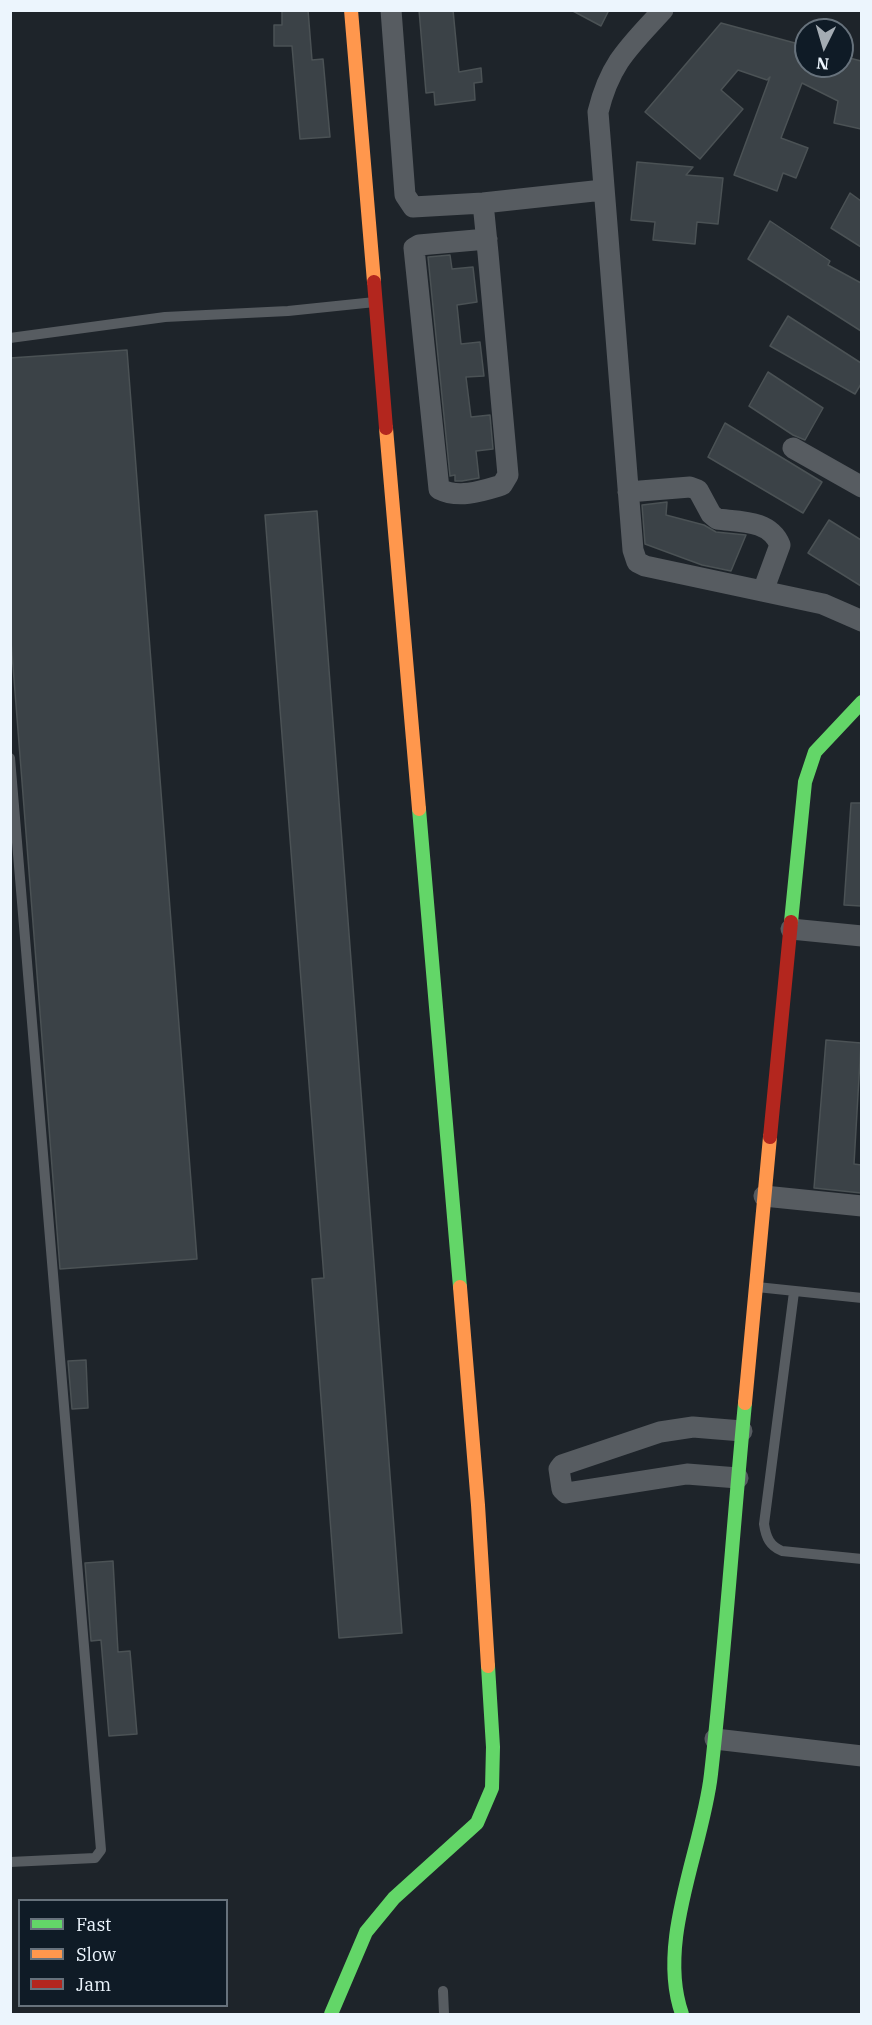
<!DOCTYPE html>
<style>
body{margin:0}
#map{position:relative;width:872px;height:2025px;overflow:hidden;background:#1e242a;font-family:"IBM Plex Serif",serif}
canvas{display:block}
.frame{position:absolute;inset:0;border:12px solid #ecf5fd;pointer-events:none}
.legend{position:absolute;left:18px;top:1899px;width:210px;height:108px;box-sizing:border-box;background:#0f1b26;border:2px solid #67727c;margin:0;padding:8px 10px;list-style:none;font-size:18px;color:#ecf5fd}
.legend li{display:flex;align-items:center;gap:12px;height:30px}
.legend b{width:30px;border:2px solid #67727c}
.north{position:absolute;left:794px;top:18px;width:60px;height:60px;box-sizing:border-box;background:#0f1b26;border:2px solid #67727c;border-radius:50%;rotate:185deg;font-size:16px;font-weight:700;line-height:24px;text-align:center;color:#ecf5fd}
.north::after{content:'';display:block;margin:auto;width:21px;height:27px;background:#a4acb3;clip-path:polygon(50% 0,100% 100%,50% 72%,0 100%)}
</style>
<div id="map">
<canvas width="872" height="2025"></canvas>
<div class="frame"></div>
<ul class="legend">
<li><b style="height:8px;background:#63d668"></b>Fast</li>
<li><b style="height:8px;background:#ff974d"></b>Slow</li>
<li><b style="height:8px;background:#b3261e"></b>Jam</li>
</ul>
<div class="north">N</div>
</div>
<script>
const ctx = document.querySelector('canvas').getContext('2d');
ctx.lineJoin = 'round';
function paint(path, color) {
  ctx.fillStyle = color;
  ctx.fill(path, 'evenodd');
}
function trace(path, color, width, dash) {
  ctx.strokeStyle = color;
  ctx.lineWidth = width;
  ctx.lineCap = dash ? 'butt' : 'round';
  ctx.setLineDash(dash || []);
  ctx.stroke(path);
}
const building = new Path2D(`
 M282,10H308L312,60L323,59L330,137L300,139L292,46H274V25H282Z
 M419,10H453L459,72L481,68L482,82L474,83L475,100L435,105L434,92L426,93Z
 M571,10H609L601,26Z
 M721,23L806,46V66H842V56L861,61V129L834,123L838,101L802,83L781,138L808,148L796,178L783,173L777,191L734,175L770,77L767,80L738,70L721,90L743,109L700,159L645,112Z
 M637,162L693,167L686,175L723,178L718,224L697,222L695,244L653,240L655,222L631,220Z
 M850,193L861,201V247L831,228Z
 M770,221L830,261L828,265L861,283V331L748,259Z
 M450,255L452,269L473,267L477,302L457,305L461,344L480,342L484,376L466,377L471,417L490,415L493,449L476,451L479,478L462,481H455V475L450,476L428,257Z
 M788,316L861,363V384L855,394L770,346Z
 M127,350L197,1259L60,1269L10,628V358Z
 M768,372L823,408L805,440L793,435L749,406Z
 M725,423L822,482L803,513L708,457Z
 M667,502L666,515L704,525L716,532L746,535L731,571L702,565L645,544L642,505Z
 M317,511L402,1633L339,1638L312,1279L324,1278L265,515Z
 M829,520L861,540V586L808,553Z
 M851,803H861V906L844,905Z
 M826,1040L861,1043L854,1164L861,1165V1193L814,1188Z
 M86,1360L88,1408L72,1409L68,1361Z
 M113,1561L118,1652L130,1651L137,1734L109,1736L101,1640L91,1641L85,1563Z`);
paint(building, '#3b4247');
trace(building, '#4b5255', 1.5);
trace(new Path2D(`
 M10,338L165,317L288,311L375,302
 M10,758L101,1850L95,1858L10,1862
 M757,1287L862,1298
 M794,1292L764,1524C766,1538 770,1546 782,1551L862,1559
 M443,1991L444,2014`), '#575c61', 10);
trace(new Path2D(`
 M391,10L405,195L413,207L483,203L603,190
 M663,10C629,47 610,63 598,112L633,550L637,562L645,566L823,604L862,621
 M483,203L488,253L508,475L502,485C482,491 459,499 439,489L414,248L419,245L487,239
 M793,448L862,487
 M628,492L690,487L698,490L711,514L717,519C741,522 770,520 780,545L763,591
 M791,929L862,936
 M764,1196L862,1206
 M738,1478L687,1474L566,1493L562,1489L559,1469L562,1465L660,1432L693,1427L742,1431
 M715,1739L862,1756`), '#575c61', 21);
trace(new Path2D(`
 M419,809L460,1287
 M791,922L805,782L815,752L862,702
 M331,2014L366,1932L394,1898L477,1823L492,1788L493,1747L488,1666
 M682,2014C656,1941 703,1848 711,1774C725,1651 733,1527 745,1403`), '#63d668', 14);
trace(new Path2D(`
 M351,10L374,282
 M386,428L419,809
 M460,1287L478,1505L488,1666
 M745,1403L770,1137`), '#ff974d', 14);
trace(new Path2D(`
 M374,282L386,428
 M770,1137L791,922`), '#b3261e', 14);
</script>
